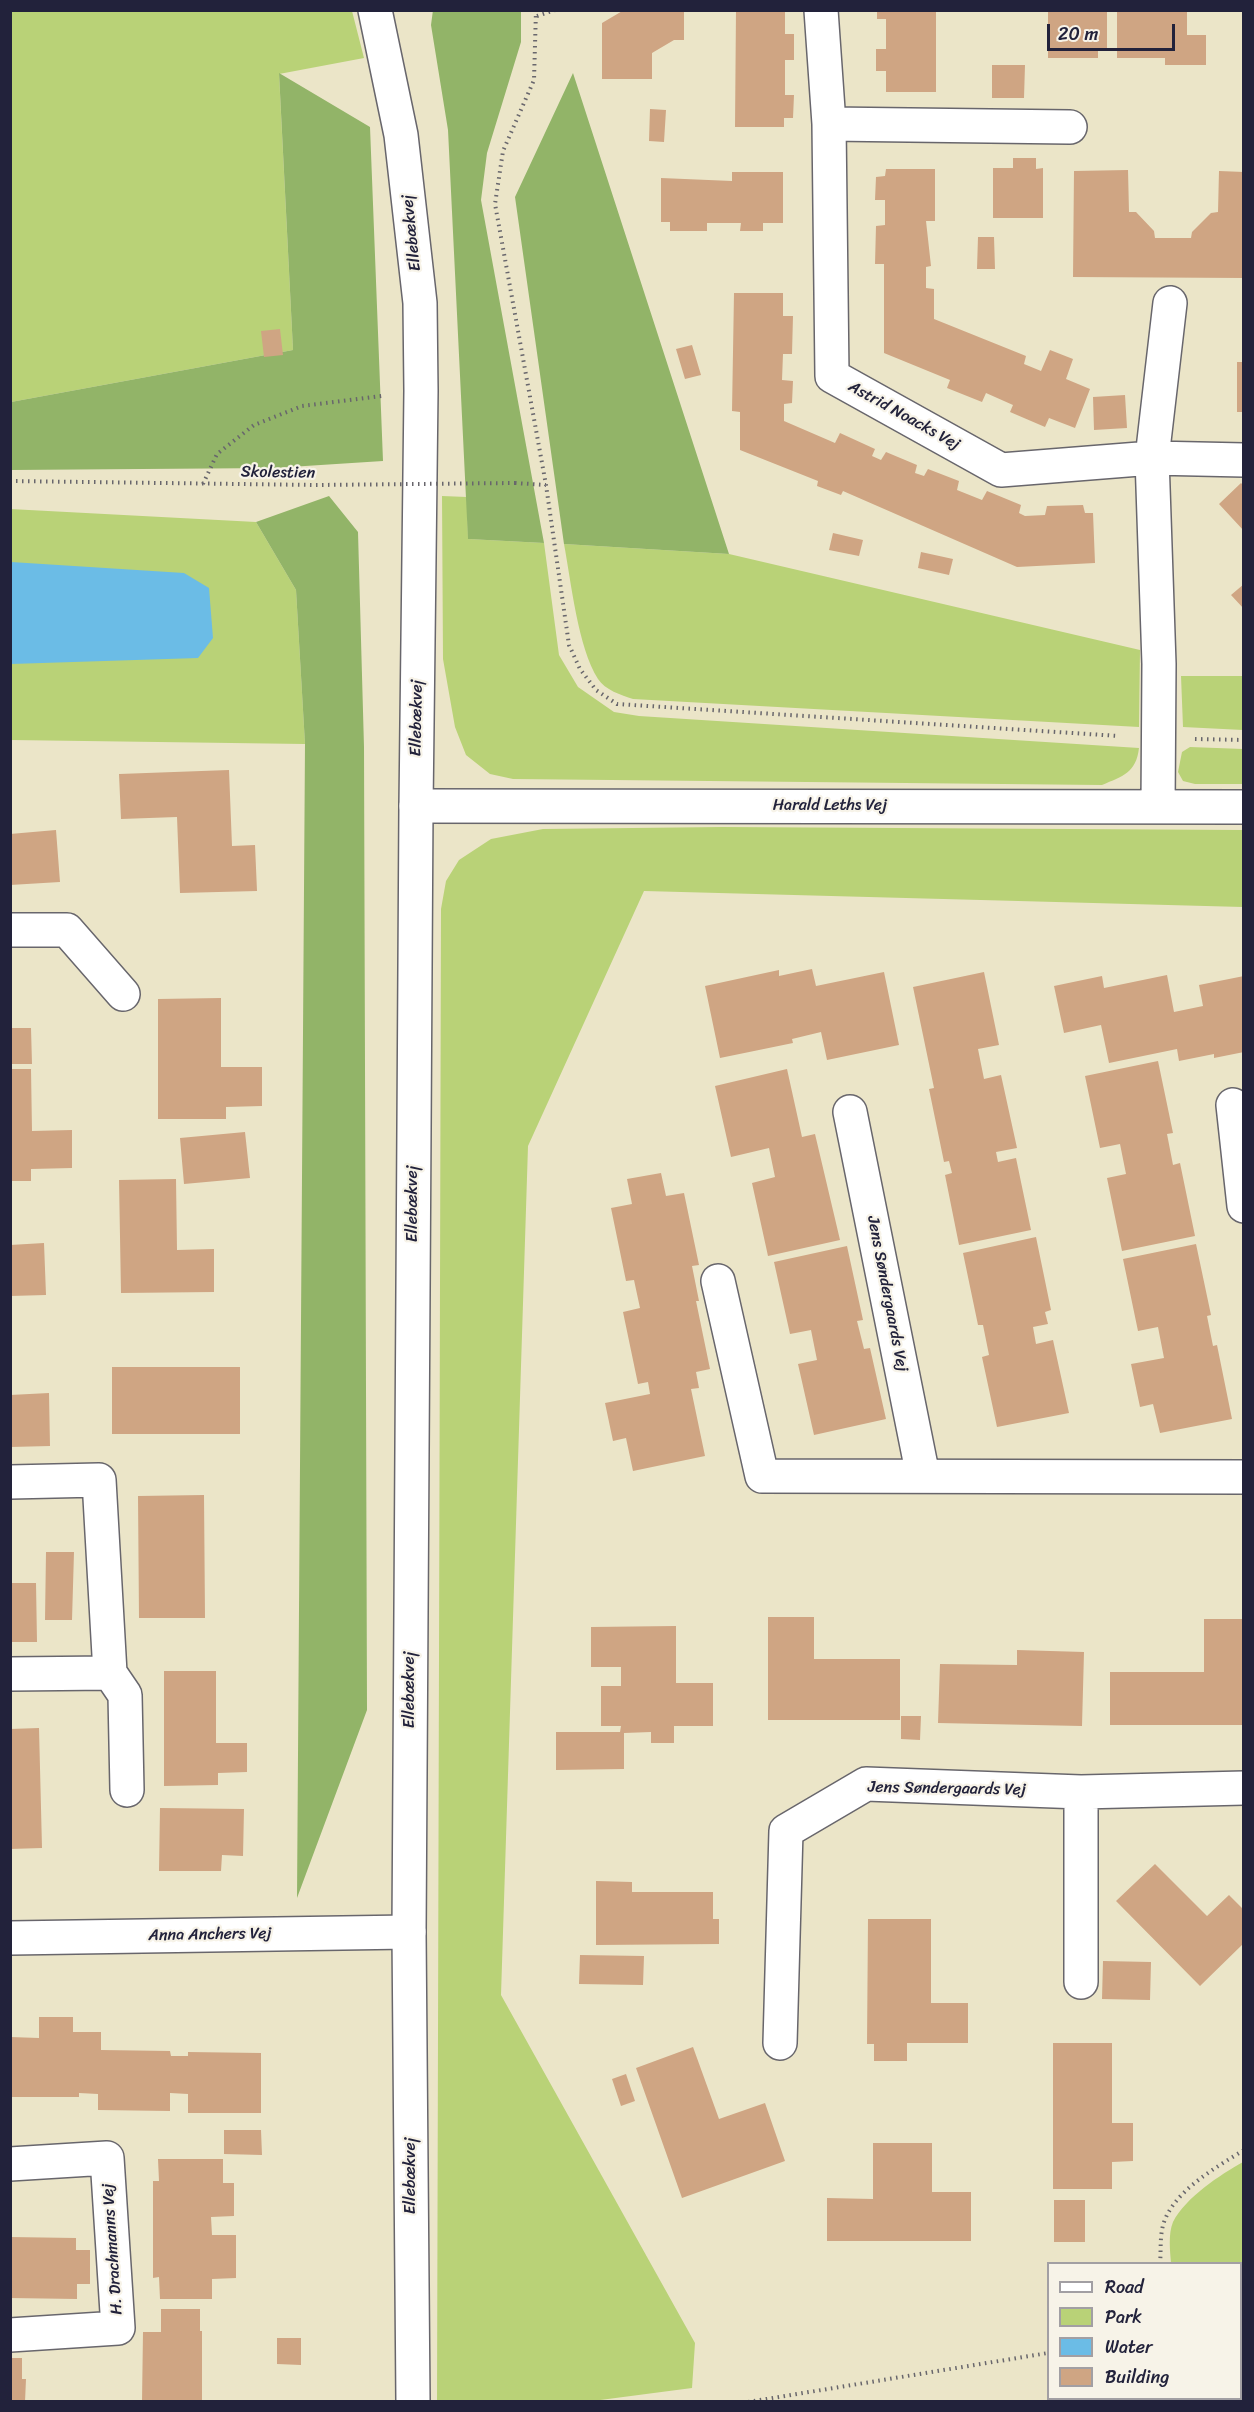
<!DOCTYPE html>
<meta charset="utf-8">
<style>
body{margin:0}
#map{position:relative;width:1254px;height:2412px;overflow:hidden;background:#ebe5c8;font-family:Sriracha,sans-serif}
canvas{display:block}
.frame{position:absolute;inset:0;border:12px solid #22223b;pointer-events:none}
.legend{position:absolute;left:1047px;top:2262px;width:195px;height:138px;box-sizing:border-box;background:#f7f3e8;border:2px solid #a29fa3;margin:0;padding:8px 10px;list-style:none;font-size:18px;color:#22223b}
.legend li{display:flex;align-items:center;gap:12px;height:30px}
.legend b{width:30px;border:2px solid #a29fa3}
.scale{position:absolute;left:1047px;top:24px;width:128px;height:27px;box-sizing:border-box;border:3px solid #22223b;border-top:0;padding-left:8px;font-size:18px;line-height:21px;white-space:nowrap;color:#22223b;-webkit-text-stroke:4px #f7f3e8;paint-order:stroke}
</style>
<div id="map">
<canvas width="1254" height="2412"></canvas>
<div class="frame"></div>
<ul class="legend">
<li><b style="height:8px;background:#fff"></b>Road</li>
<li><b style="height:16px;background:#b9d277"></b>Park</li>
<li><b style="height:16px;background:#6bbce6"></b>Water</li>
<li><b style="height:16px;background:#cfa583"></b>Building</li>
</ul>
<div class="scale">20 m</div>
</div>
<script>
const ctx = document.querySelector('canvas').getContext('2d');
ctx.lineJoin = 'round';
function paint(path, color) {
  ctx.fillStyle = color;
  ctx.fill(path, 'evenodd');
}
function trace(path, color, width, dash) {
  ctx.strokeStyle = color;
  ctx.lineWidth = width;
  ctx.lineCap = dash ? 'butt' : 'round';
  ctx.setLineDash(dash || []);
  ctx.stroke(path);
}
function drawText(font, color, halo, rows, align = 'center') {
  ctx.font = font + ' Sriracha,sans-serif';
  ctx.lineWidth = 4.5;
  ctx.setLineDash([]);
  ctx.textBaseline = 'middle';
  ctx.strokeStyle = halo;
  ctx.fillStyle = color;
  for (const [text, x, y, turn = 0] of rows) {
    ctx.save();
    ctx.translate(x, y);
    ctx.rotate((+turn || 0) * Math.PI / 180);
    ctx.textAlign = isNaN(turn) ? turn : align;
    if (halo) ctx.strokeText(text, 0, 0);
    ctx.fillText(text, 0, 0);
    ctx.restore();
  }
}
paint(new Path2D(`
 M11,11H352L364,58L279,74L293,350L11,402Z
 M442,496L467,497L468,539L544,543L559,655L578,687L614,712L639,716L1139,748C1136,773 1123,776 1102,785L513,779L490,774L466,755L455,727L443,659Z
 M10,509L256,522L296,590L305,744L11,740Z
 M564,544L729,554L1140,650L1139,727L633,699C621,695 605,690 598,679C578,648 571,581 564,544Z
 M1181,676H1243V730L1183,727Z
 M1190,747L1243,749V784H1195L1183,781L1178,772L1182,752Z
 M722,827L1243,830V907L644,891L528,1146L501,1995L695,2343L692,2388L585,2402L437,2401L441,909L446,881L459,860L491,839L543,829Z
 M1243,2162L1244,2304H1241L1240,2264L1171,2263C1170,2251 1168,2234 1173,2222C1186,2197 1220,2175 1243,2162Z`), '#b9d277');
paint(new Path2D(`
 M433,10L521,11V42L487,153L481,200L544,543L468,539L448,130L431,25Z
 M279,73L370,127L383,461L274,468L11,470V402L293,350Z
 M573,73L729,554L564,544L515,197Z
 M329,496L358,532L364,747L367,1710L297,1898L305,744L296,590L256,522Z`), '#92b468');
paint(new Path2D(`
 M11,562L184,573L209,588L213,638L198,658L11,664Z`), '#6bbce6');
paint(new Path2D(`
 M624,10H684V40H674L652,53V79H602V23Z
 M736,10H785V34H794V60H785V95H794L793,118H784V127H735Z
 M877,10H936V92H886V71H876V49H886V19H877Z
 M1048,10H1107V49L1098,48V58H1048Z
 M1117,10H1187V35H1206V65H1165V58H1117Z
 M992,65H1025L1024,98H992Z
 M650,109L666,110L664,142L649,141Z
 M1013,158H1036V169L1043,168V218H993V168H1013Z
 M886,169H935V221H926L931,266L926,267V288L934,289V319L1026,356L1024,364L1041,371L1050,350L1073,359L1066,379L1090,389L1075,428L1049,418L1045,427L1010,412L1013,405L986,393L982,402L947,388L950,380L884,353V264H875L876,226L885,225V200H875L876,177L885,176Z
 M1128,170L1129,212H1136L1154,231L1155,238H1191L1192,232L1211,213L1218,212L1219,171L1244,172V278L1073,277L1074,171Z
 M732,172H783V223H763V231H740L741,223H707V231H670V222H661V178L732,181Z
 M978,237H994L995,269H977Z
 M734,293H783V316H793L792,354H783L782,380L793,381L792,403L784,404V421L835,443L840,433L875,449L872,456L881,460L886,452L917,465L915,473L924,476L928,469L959,481L957,490L982,500L987,491L1021,505L1019,513L1025,516L1045,515L1047,506L1083,505L1085,513H1093L1095,563L1017,567L843,491L841,495L817,486L818,481L740,450V412L732,411Z
 M280,329L283,355L264,357L261,331Z
 M692,345L701,375L685,379L676,349Z
 M1237,362H1244V412H1237Z
 M1125,395L1127,428L1094,430L1093,397Z
 M1241,483L1244,486V531L1219,504Z
 M833,533L863,540L859,556L829,550Z
 M921,552L953,559L949,575L918,568Z
 M1244,584V609L1231,595Z
 M229,770L232,846L255,845L257,891L180,893L177,817L121,819L119,774Z
 M56,830L60,882L10,885V834Z
 M812,969L816,986L884,972L899,1045L827,1060L821,1032L792,1039L793,1043L720,1058L705,986L779,970V976Z
 M984,972L999,1045L978,1049L984,1079L1001,1075L1017,1148L996,1152L998,1162L1016,1158L1031,1230L959,1245L945,1175L952,1173L949,1161L944,1162L929,1089L934,1088L913,987Z
 M1167,975L1174,1012L1203,1006L1199,985L1244,976V1052L1214,1058V1054L1179,1061L1177,1049L1109,1063L1101,1025L1064,1033L1054,986L1102,976L1104,988Z
 M221,998V1067H262V1106L226,1107V1119H158V999Z
 M10,1028H31L32,1064H10Z
 M1158,1061L1173,1133L1167,1134L1173,1165L1180,1163L1195,1236L1122,1251L1107,1178L1126,1174L1120,1144L1100,1148L1085,1076Z
 M10,1069H31L32,1131L72,1130V1168L31,1169V1181H10Z
 M787,1069L802,1137L815,1134L840,1240L768,1256L752,1183L775,1177L769,1148L731,1157L715,1086Z
 M245,1132L250,1178L184,1184L180,1138Z
 M661,1173L666,1196L684,1193L699,1265L692,1266L699,1301H696L710,1369L696,1372L699,1388L691,1389L705,1456L633,1471L626,1438L613,1441L605,1403L650,1394L648,1382L638,1384L623,1312L640,1308L634,1280L626,1281L611,1208L632,1204L627,1179Z
 M176,1179L177,1250L214,1249V1292L121,1293L119,1180Z
 M1036,1237L1051,1310L1045,1312L1048,1324L1033,1327L1036,1344L1053,1340L1069,1413L997,1427L982,1357L989,1355L983,1325H978L963,1253Z
 M44,1243L46,1295L10,1296V1245Z
 M1196,1244L1211,1315L1207,1316L1213,1346L1217,1345L1232,1419L1160,1433L1153,1404L1140,1407L1131,1364L1164,1358L1158,1327L1138,1331L1123,1259Z
 M847,1246L863,1320L857,1321L864,1349L870,1348L886,1419L814,1435L798,1364L817,1360L811,1330L790,1334L774,1262Z
 M112,1367H240V1434H112Z
 M49,1393L50,1446L10,1447V1395Z
 M204,1495L205,1618H139L138,1496Z
 M46,1552H74L72,1620H45Z
 M10,1583H36L37,1642H10Z
 M768,1617H814V1659H900V1720H768Z
 M1204,1619H1244V1725H1110V1672H1204Z
 M676,1626V1683H713V1726H674V1743H651V1732L624,1733V1769L556,1770V1732H620L621,1726H601V1686H621V1667H591V1627Z
 M1017,1650L1084,1652L1082,1726L938,1723L940,1664L1017,1665Z
 M164,1671H216V1743H247V1772L218,1773V1785L164,1786Z
 M901,1716H921L920,1740L901,1739Z
 M39,1728L42,1848L10,1849V1729Z
 M160,1808L244,1809L243,1856L222,1855L221,1871H159Z
 M1155,1864L1207,1916L1229,1895L1244,1910V1943L1200,1986L1116,1901Z
 M596,1881L632,1882V1892H713V1919H719V1944L596,1945Z
 M868,1919H931V2003H968V2043H907V2061H874V2044H867Z
 M580,1955L644,1956L643,1985L579,1984Z
 M1103,1961L1151,1962L1150,2000L1102,1999Z
 M39,2017H73V2032H101V2050L170,2051L171,2056H188V2052L261,2053V2113H188V2094L170,2093V2111L98,2110V2094L79,2093V2097H10V2037L39,2038Z
 M1053,2043H1112V2123H1133V2161L1112,2162V2189H1053Z
 M693,2047L719,2119L765,2103L785,2161L682,2198L636,2068Z
 M626,2074L635,2101L621,2106L612,2079Z
 M224,2130H261L262,2155L224,2154Z
 M873,2143H932V2192H971V2241H827V2198L873,2199Z
 M158,2159H223V2183H234V2216L211,2217L212,2235H236V2278L212,2279V2299H160L159,2277L153,2278V2181H159Z
 M1054,2200H1085V2242H1054Z
 M10,2237L76,2238V2250H90V2284H77V2299L10,2298Z
 M161,2309H200V2331H202V2402H142L143,2332H161Z
 M277,2338H301V2365L277,2364Z
 M10,2358H22V2379H26L25,2402H10Z`), '#cfa583');
const minor = new Path2D(`
 M821,10L829,124
 M1070,127L829,124L832,376L1001,470L1152,458L1244,460
 M416,806L1244,807
 M1158,806L1159,664L1152,458L1170,303
 M10,930H67L123,994
 M1233,1105L1244,1206
 M850,1112L923,1476
 M718,1281L762,1476L1244,1477
 M10,1482L99,1480L110,1673L10,1674
 M110,1673L125,1695L127,1790
 M10,1938L409,1932
 M1081,1982V1792
 M780,2043L786,1831L866,1784L1081,1792L1244,1788
 M10,2164L107,2158L118,2328L10,2335`);
const tertiary = new Path2D(`
 M375,10L401,135L420,303L421,391L416,806L409,1932L413,2402`);
trace(minor, '#68666c', 36);
trace(tertiary, '#68666c', 36);
trace(new Path2D(`
 M536,10L534,80L503,151L495,204L546,485L569,645L580,669L596,690L617,704L1119,736
 M537,16L555,10
 M10,481L316,485
 M515,483L546,485
 M203,484L217,454L254,425L302,406L382,396
 M1195,739L1244,740
 M1160,2264C1161,2253 1160,2241 1162,2230C1168,2194 1215,2168 1244,2150
 M1240,2321L1244,2320
 M1179,2398V2402
 M748,2402L1048,2353`), '#68666c', 4, [1.5, 4.5]);
trace(minor, '#fff', 33);
trace(tertiary, '#fff', 33);
trace(new Path2D(`
 M316,485L515,483`), '#68666c', 4, [1.5, 4.5]);
drawText('16px', '#22223b', '#f7f3e8', [
 ["Ellebækvej",412,233,-96],
 ["Astrid Noacks Vej",904,416,29],
 ["Skolestien",278,473,1],
 ["Ellebækvej",417,718,-89],
 ["Harald Leths Vej",830,806],
 ["Ellebækvej",413,1204,-90],
 ["Jens Søndergaards Vej",887,1294,79],
 ["Ellebækvej",410,1690,-90],
 ["Jens Søndergaards Vej",947,1789,1],
 ["Anna Anchers Vej",210,1935,-1],
 ["Ellebækvej",411,2176,-90],
 ["H. Drachmanns Vej",113,2249,-94]
]);
</script>
